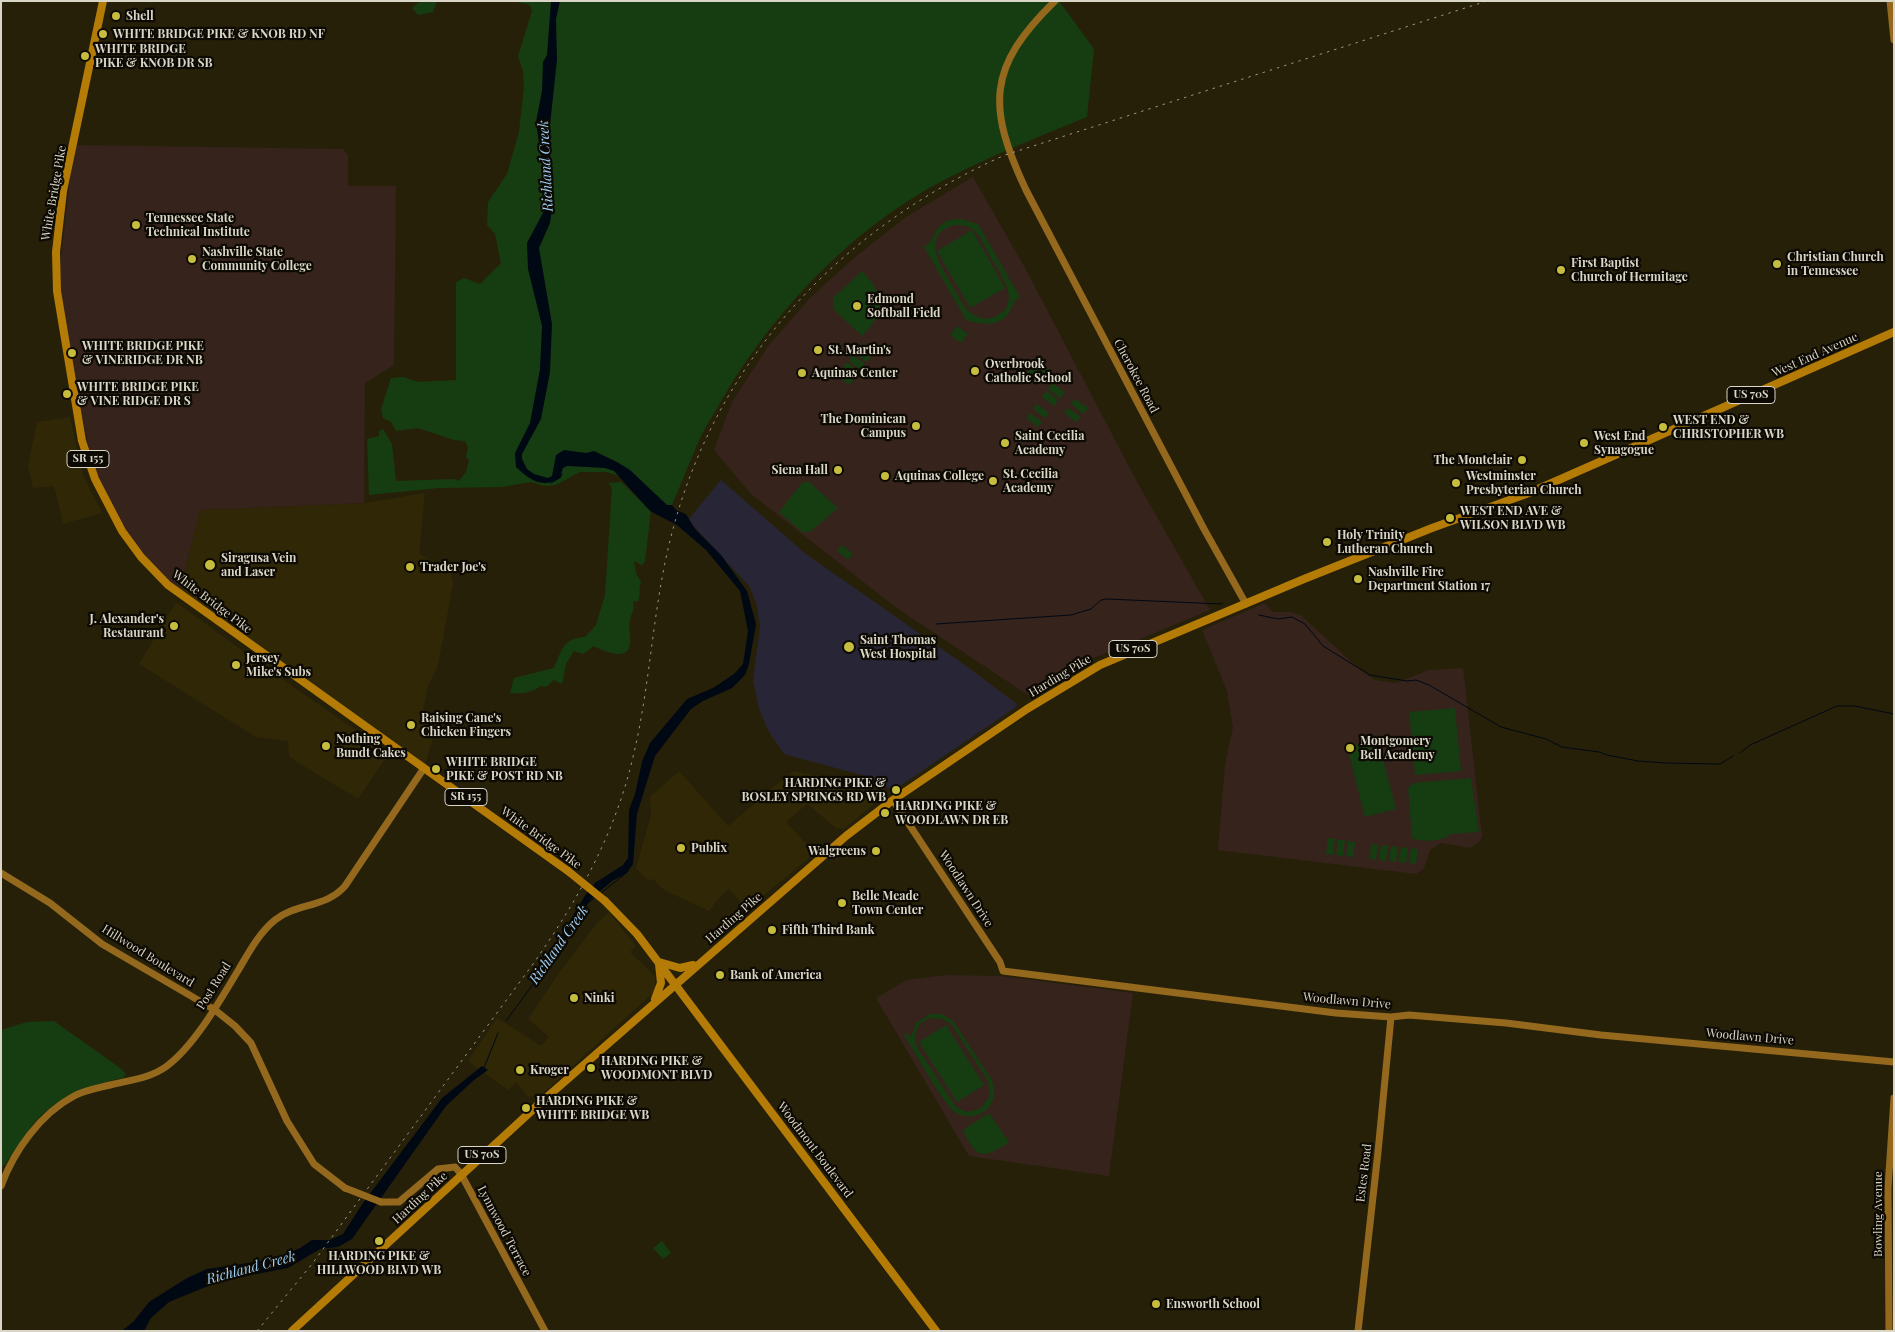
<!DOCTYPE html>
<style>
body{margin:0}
#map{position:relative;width:1895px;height:1332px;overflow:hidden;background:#272009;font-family:"Playfair Display",serif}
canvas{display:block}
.frame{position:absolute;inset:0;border:2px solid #d9d5c7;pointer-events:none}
</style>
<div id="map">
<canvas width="1895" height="1332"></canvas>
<div class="frame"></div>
</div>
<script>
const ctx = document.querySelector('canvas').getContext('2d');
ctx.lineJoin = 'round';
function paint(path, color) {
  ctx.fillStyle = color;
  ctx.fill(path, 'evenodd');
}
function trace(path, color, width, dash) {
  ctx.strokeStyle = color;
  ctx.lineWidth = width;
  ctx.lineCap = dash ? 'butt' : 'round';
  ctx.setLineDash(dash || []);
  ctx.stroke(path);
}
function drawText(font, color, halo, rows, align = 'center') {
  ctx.font = font + ' "Playfair Display",serif';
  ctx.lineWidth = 4.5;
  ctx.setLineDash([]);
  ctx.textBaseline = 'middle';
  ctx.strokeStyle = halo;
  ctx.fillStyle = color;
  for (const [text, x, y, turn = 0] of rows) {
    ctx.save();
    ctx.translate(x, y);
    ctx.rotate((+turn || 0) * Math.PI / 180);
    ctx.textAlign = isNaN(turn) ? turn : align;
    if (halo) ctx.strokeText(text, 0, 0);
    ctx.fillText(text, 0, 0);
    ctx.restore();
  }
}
paint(new Path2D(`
 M70,417L83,475L102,513L63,524L54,486L33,488L28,465L37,422Z
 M425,493L419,554L450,570L453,584L438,665L428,686L423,710L438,720L424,768L179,593L200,510L364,503Z
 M176,602L263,666L389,753L358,799L289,757L288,741L256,737L139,664Z
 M679,771L728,826L793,771L825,777L878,792L877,797L880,799L844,829L836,828L807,804L786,822L815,853L747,909L729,889L718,899L709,911L664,890L654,880L646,879L636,868L651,815L650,797Z
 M609,912L636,946L630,952L655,976V991L541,1095L528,1097L516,1082L508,1090L468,1061L497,1018L541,1046L549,1037L528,1019L559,973L597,923Z`), '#302707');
paint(new Path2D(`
 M74,145L343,149L348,156V186H396L394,365L365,383L364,503L200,510L179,593L133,546L95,479L57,291Z
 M973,177L1024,266L1136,480L1210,610L1082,663L1028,695L898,609L751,494L714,450L732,402L769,345L811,297L854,258L906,217Z
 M1265,603L1272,612H1292L1302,616L1359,669L1375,680L1396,683L1429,670L1463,668L1482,836L1480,841L1470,848L1441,843L1430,850L1424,868L1416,874L1218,850L1225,765L1233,727L1227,691L1202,630Z
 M947,975L1001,976L1133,993L1109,1176L969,1156L876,998L907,980Z`), '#35231c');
paint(new Path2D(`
 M721,480L806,554L969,668L1017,704L1016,707L897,788L891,789L869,777L784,754L769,732L759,709L753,680L760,627L757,606L750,587L688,520Z`), '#282536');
paint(new Path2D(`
 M420,1H437L433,12L418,15L412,8Z
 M514,1H1059L1094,49L1087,117C1045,134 1003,151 962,171C862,218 780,302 724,396C717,409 708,422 701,436C691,458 682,482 672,505H667L629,470L621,477L607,472H580L556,485L545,486L531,482L502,487L439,488L369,495L367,439L379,436V431L383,429L392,444L396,481L454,479L459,481L466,472L469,460L466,457L468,447L465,441L454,440L418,428L396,431L391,422L383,418L381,409L391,378L403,377L418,382L456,380V282L464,278L480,284L501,263L495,234L487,225L488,202L507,174L519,132L524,87L523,71L518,56L532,11L530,5Z
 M961,219L978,224L1020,297C1014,300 1014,303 1011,309C1002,328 982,325 966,320L924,247C939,238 931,219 961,219ZM954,225C960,225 967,225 972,229C981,235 986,249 991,258C1001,274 1023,304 996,316C989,320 980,319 974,315C964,310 959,297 954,288C943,269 918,236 954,225Z
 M972,230L1005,288L970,308L937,251Z
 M862,271C886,295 885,313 862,336L833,309V298Z
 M957,326L968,334L961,343L950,335Z
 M859,348L871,357L867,362L854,353Z
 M853,355L865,364L861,370L849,361Z
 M1040,361L1049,370L1035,383L1026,373Z
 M847,362L859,372L855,377L843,368Z
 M841,370L854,379L849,385L837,376Z
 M1052,383L1065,392L1060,398L1048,389Z
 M1046,391L1058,400L1054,406L1042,397Z
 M1075,399L1088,408L1083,414L1071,404Z
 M1037,404L1049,413L1045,418L1033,409Z
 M1068,408L1081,417L1076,422L1064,413Z
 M1030,413L1042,422L1038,427L1026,418Z
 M808,481L838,508L810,532H802L779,512L802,483Z
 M621,482L651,511L645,561L642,565L634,561L636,573L641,582C638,589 641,595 638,601L633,602C635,611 631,613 630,620C628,628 631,637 630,644C628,662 603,651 594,646L583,654L574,651L566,664L562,684L554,680L546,687L540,686C533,693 520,694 510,693L514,678L554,668C562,650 563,638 585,637L596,625L605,595L612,488L608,483Z
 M842,545L853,554L848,560L837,551Z
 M1455,708L1461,771L1415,775L1409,712Z
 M1378,739L1396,809L1365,817L1347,747Z
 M1471,778L1479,832L1451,834C1445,841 1420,843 1412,838L1408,788L1413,783Z
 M1328,838L1335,839L1333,855L1326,854Z
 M1338,840H1345L1343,856L1336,855Z
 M1348,841L1355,842L1353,857L1346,856Z
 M1371,844H1378L1376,860L1370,859Z
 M1381,845L1388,846L1386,861L1379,860Z
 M1391,846L1398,847L1396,862L1389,861Z
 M1401,847L1408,848L1406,863L1399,862Z
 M1411,848L1418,849L1416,864L1409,863Z
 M930,1014H942L953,1021L992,1080C996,1090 995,1101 987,1109C979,1117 965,1119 955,1112C943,1104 914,1050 904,1035L907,1033L911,1037L916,1023ZM930,1018L942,1019L951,1024L988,1081L990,1096L980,1109L966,1112L955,1106L917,1047C912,1034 917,1023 930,1018Z
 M54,1021L120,1068L126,1074L123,1078C90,1085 58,1096 35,1122C22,1137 14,1154 1,1169V1030L27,1022Z
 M946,1025L984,1085L957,1102L919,1042Z
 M989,1113L1009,1142C984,1159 976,1160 963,1130Z
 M662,1241L671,1253L663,1259L653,1248Z`), '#163d11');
paint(new Path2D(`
 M551,1H560L556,19L557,60L549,134L553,202L550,223L539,248L552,324L550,372L541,419L522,454V459L527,469L534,474L548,478L552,476L556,455L564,450L586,453L594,451L617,462L630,470L667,505H672L676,510L686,514L695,529L721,555L747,591L756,624L749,664L745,675L732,688L703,701L691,709L655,756L637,814L633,864L627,873L612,881L591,899L542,979L537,975L586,894L595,883L623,865L628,858L629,810L635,794L642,762L650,743L687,699L713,688L734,674L743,664L748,631L740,591L706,550L677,525L650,511L614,471L605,468L567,466L563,468L560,478C542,489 530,480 516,467L515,453L530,423L540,369L542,326L528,269L527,243L544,211L545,185L536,122L542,91L543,62L547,55Z
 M482,1066L488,1070L474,1080L446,1106L352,1239L338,1247L320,1249L288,1268L220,1281L169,1302L151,1318L144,1331H122L134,1321L149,1302L187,1278L207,1269L275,1259L300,1248L312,1240H330L343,1234L363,1203L442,1098Z`), '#000814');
trace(new Path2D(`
 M551,483L561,477L562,474
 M1259,615L1278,619L1292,617L1305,624L1323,646L1370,675L1407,681L1416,680L1429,685L1501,727L1546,739L1562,747L1599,752L1607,755L1638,761L1666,763L1720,764L1733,756
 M936,624L1071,615L1091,609L1101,600L1107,599L1222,604
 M1740,753L1750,745L1837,706H1855L1894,714
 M601,893L625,874
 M589,902L596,897
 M506,1021L539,976
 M484,1068L498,1033`), '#000814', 1);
trace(new Path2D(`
 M1055,1C987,67 987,107 1026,190L1204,529L1246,604
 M1890,1L1894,40
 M893,800L1000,962L1003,971L1336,1013L1391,1017L1409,1015L1506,1023L1601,1035L1894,1062
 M1,873L50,903L102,944L215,1010L235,1026L251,1043L287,1121L314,1164L345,1188
 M1,1186C14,1151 40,1114 74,1096C85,1090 98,1088 110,1085C130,1080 149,1079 167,1066C195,1045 221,999 239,969C249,952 259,933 275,920C296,903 326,908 345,886L424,768
 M381,1202H399L438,1169L455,1167L461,1174L545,1331
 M1358,1331L1378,1152L1391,1017
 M1889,1331L1888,1188L1894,1098`), '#94691d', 7);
trace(new Path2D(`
 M103,1L63,191L56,252L57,291L82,441L95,479L122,531L141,557L168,585L568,871
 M605,901L637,934L936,1331
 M659,962L680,968L693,965
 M655,999L661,983L659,964
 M292,1331L539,1104L846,836L893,800L1027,709L1100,665L1304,579L1432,528L1529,493L1894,332`), '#b47c07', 8);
trace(new Path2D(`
 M257,1331L312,1264L533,964C578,900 615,834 633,757C649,691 652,623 666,558C706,371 833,232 1005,155L1487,1`), '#9b9685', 1, [2.5, 5]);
trace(new Path2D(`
 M345,1188L381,1202`), '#94691d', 7);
trace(new Path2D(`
 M568,871L605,901`), '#b47c07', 8);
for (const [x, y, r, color] of [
 [116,16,5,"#c6bc3d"],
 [103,34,5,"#c6bc3d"],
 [85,56,5,"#c6bc3d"],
 [136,225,5,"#c6bc3d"],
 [192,259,5,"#c6bc3d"],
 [1777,264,5,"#c6bc3d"],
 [1561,270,5,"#c6bc3d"],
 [857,306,5,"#c6bc3d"],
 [818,350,5,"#c6bc3d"],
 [72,353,5,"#c6bc3d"],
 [975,371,5,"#c6bc3d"],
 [802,373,5,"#c6bc3d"],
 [67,394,5,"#c6bc3d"],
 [916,426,5,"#c6bc3d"],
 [1663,427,5,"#c6bc3d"],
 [1005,443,5,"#c6bc3d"],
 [1584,443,5,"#c6bc3d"],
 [1522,460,5,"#c6bc3d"],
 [838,470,5,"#c6bc3d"],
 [885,476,5,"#c6bc3d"],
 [993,481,5,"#c6bc3d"],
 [1456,483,5,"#c6bc3d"],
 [1450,518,5,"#c6bc3d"],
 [1327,542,5,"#c6bc3d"],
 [210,565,6,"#c6bc3d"],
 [410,567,5,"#c6bc3d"],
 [1358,579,5,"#c6bc3d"],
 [174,626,5,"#c6bc3d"],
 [849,647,6,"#c6bc3d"],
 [236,665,5,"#c6bc3d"],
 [411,725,5,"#c6bc3d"],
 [326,746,5,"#c6bc3d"],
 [1350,748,5,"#c6bc3d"],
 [436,769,5,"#c6bc3d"],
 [896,790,5,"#c6bc3d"],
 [885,813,5,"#c6bc3d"],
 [681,848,5,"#c6bc3d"],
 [876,851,5,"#c6bc3d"],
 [842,903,5,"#c6bc3d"],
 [772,930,5,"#c6bc3d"],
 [720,975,5,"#c6bc3d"],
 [574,998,5,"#c6bc3d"],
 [591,1068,5,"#c6bc3d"],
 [520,1070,5,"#c6bc3d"],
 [526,1108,5,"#c6bc3d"],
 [379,1241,5,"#c6bc3d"],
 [1156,1304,5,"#c6bc3d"]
]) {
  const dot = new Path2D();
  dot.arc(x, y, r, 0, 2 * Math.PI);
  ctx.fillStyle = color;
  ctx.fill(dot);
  trace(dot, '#0d0a03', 2);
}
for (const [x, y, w] of [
 [1751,395,48],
 [88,459,42],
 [1133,649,48],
 [466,797,42],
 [482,1155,48]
]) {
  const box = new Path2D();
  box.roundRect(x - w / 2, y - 8.5, w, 17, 4);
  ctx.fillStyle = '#0d0a03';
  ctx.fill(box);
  trace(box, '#d9d5c7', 1);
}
drawText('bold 11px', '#d9d5c7', null, [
 ["US 70S",1751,395],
 ["SR 155",88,459],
 ["US 70S",1133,649],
 ["SR 155",466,797],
 ["US 70S",482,1155]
]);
drawText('bold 12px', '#d9d5c7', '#0d0a03', [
 ["Shell",126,16],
 ["WHITE BRIDGE PIKE & KNOB RD NF",113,34],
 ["WHITE BRIDGE",95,49],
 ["PIKE & KNOB DR SB",95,63],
 ["Tennessee State",146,218],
 ["Technical Institute",146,232],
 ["Nashville State",202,252],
 ["Community College",202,266],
 ["Christian Church",1787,257],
 ["in Tennessee",1787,271],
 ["First Baptist",1571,263],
 ["Church of Hermitage",1571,277],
 ["Edmond",867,299],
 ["Softball Field",867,313],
 ["WHITE BRIDGE PIKE",82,346],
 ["& VINERIDGE DR NB",82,360],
 ["St. Martin's",828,350],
 ["Overbrook",985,364],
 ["Catholic School",985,378],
 ["Aquinas Center",812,373],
 ["WHITE BRIDGE PIKE",77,387],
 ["& VINE RIDGE DR S",77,401],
 ["The Dominican",906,419,"right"],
 ["Campus",906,433,"right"],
 ["WEST END &",1673,420],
 ["CHRISTOPHER WB",1673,434],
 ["Saint Cecilia",1015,436],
 ["Academy",1015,450],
 ["West End",1594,436],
 ["Synagogue",1594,450],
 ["The Montclair",1512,460,"right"],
 ["Siena Hall",828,470,"right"],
 ["St. Cecilia",1003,474],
 ["Academy",1003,488],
 ["Aquinas College",895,476],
 ["Westminster",1466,476],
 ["Presbyterian Church",1466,490],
 ["WEST END AVE &",1460,511],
 ["WILSON BLVD WB",1460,525],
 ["Holy Trinity",1337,535],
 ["Lutheran Church",1337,549],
 ["Siragusa Vein",221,558],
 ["and Laser",221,572],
 ["Trader Joe's",420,567],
 ["Nashville Fire",1368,572],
 ["Department Station 17",1368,586],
 ["J. Alexander's",164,619,"right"],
 ["Restaurant",164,633,"right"],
 ["Saint Thomas",860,640],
 ["West Hospital",860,654],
 ["Jersey",246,658],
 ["Mike's Subs",246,672],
 ["Raising Cane's",421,718],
 ["Chicken Fingers",421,732],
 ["Nothing",336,739],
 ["Bundt Cakes",336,753],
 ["Montgomery",1360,741],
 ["Bell Academy",1360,755],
 ["WHITE BRIDGE",446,762],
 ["PIKE & POST RD NB",446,776],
 ["HARDING PIKE &",886,783,"right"],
 ["BOSLEY SPRINGS RD WB",886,797,"right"],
 ["HARDING PIKE &",895,806],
 ["WOODLAWN DR EB",895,820],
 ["Publix",691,848],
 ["Walgreens",866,851,"right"],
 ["Belle Meade",852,896],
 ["Town Center",852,910],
 ["Fifth Third Bank",782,930],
 ["Bank of America",730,975],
 ["Ninki",584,998],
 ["HARDING PIKE &",601,1061],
 ["WOODMONT BLVD",601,1075],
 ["Kroger",530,1070],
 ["HARDING PIKE &",536,1101],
 ["WHITE BRIDGE WB",536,1115],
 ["HARDING PIKE &",379,1256,"center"],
 ["HILLWOOD BLVD WB",379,1270,"center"],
 ["Ensworth School",1166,1304]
], 'left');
drawText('12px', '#d9d5c7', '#0d0a03', [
 ["White Bridge Pike",54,193,-80],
 ["West End Avenue",1815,355,-24],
 ["Cherokee Road",1136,376,62],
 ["White Bridge Pike",212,602,37],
 ["Harding Pike",1060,676,-31],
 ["White Bridge Pike",541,838,36],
 ["Woodlawn Drive",966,889,57],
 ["Harding Pike",734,918,-41],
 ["Hillwood Boulevard",148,956,32],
 ["Post Road",214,986,-58],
 ["Woodlawn Drive",1347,1001,5],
 ["Woodlawn Drive",1750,1037,5],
 ["Woodmont Boulevard",815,1150,53],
 ["Estes Road",1364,1173,-83],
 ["Harding Pike",420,1198,-43],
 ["Bowling Avenue",1878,1214,-90],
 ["Lynnwood Terrace",504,1231,62]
]);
drawText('italic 14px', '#9ecef4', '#0d0a03', [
 ["Richland Creek",546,166,-93],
 ["Richland Creek",559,945,-55],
 ["Richland Creek",251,1268,-15]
]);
</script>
